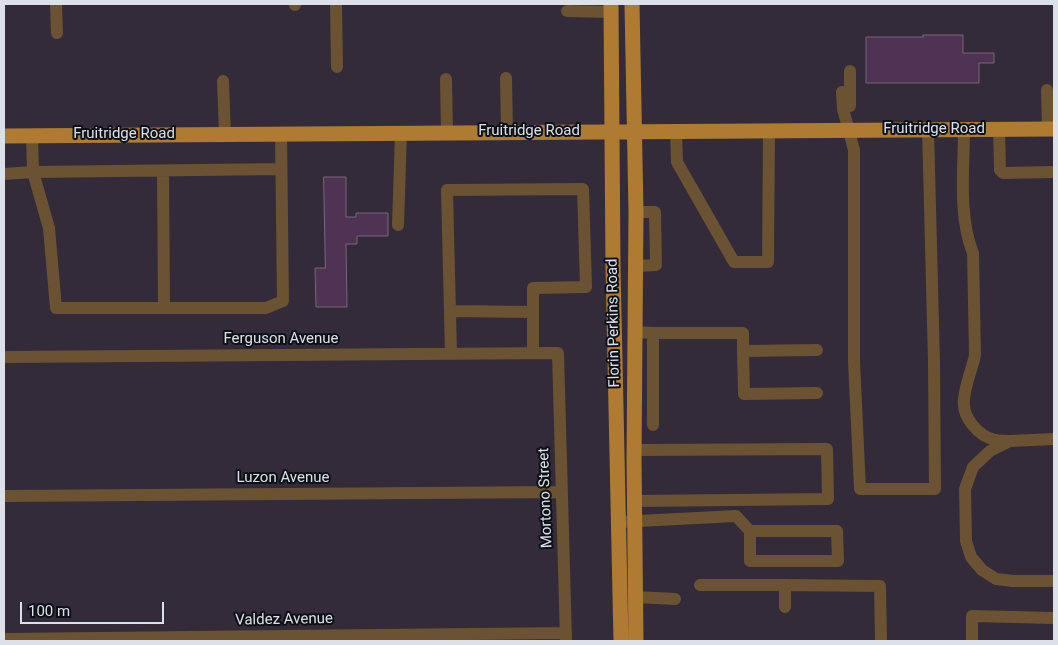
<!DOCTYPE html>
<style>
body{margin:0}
#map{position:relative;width:1058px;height:645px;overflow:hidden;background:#212734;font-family:Roboto,sans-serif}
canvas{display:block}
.frame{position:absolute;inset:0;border:5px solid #dce0e9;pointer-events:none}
.scale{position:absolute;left:20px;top:602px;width:144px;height:22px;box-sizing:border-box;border:2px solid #dce0e9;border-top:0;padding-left:6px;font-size:15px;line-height:18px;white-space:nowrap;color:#dce0e9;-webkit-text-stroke:4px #0d1016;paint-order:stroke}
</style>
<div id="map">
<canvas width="1058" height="645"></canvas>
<div class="frame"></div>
<div class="scale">100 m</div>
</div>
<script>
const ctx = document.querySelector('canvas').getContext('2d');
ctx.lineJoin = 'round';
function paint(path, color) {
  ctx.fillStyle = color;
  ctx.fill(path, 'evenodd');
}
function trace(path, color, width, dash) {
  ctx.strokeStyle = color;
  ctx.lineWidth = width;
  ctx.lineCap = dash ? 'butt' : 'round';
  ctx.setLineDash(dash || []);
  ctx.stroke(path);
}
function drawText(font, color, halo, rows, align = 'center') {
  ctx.font = font + ' Roboto,sans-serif';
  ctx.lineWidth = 4;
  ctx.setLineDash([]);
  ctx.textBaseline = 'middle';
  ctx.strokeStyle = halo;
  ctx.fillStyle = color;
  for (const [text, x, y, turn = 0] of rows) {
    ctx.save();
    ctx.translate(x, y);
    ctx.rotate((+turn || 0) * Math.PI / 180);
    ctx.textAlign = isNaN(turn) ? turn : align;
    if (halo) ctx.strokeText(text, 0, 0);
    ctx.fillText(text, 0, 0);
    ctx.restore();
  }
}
paint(new Path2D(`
 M4,4H1054V641H4Z`), '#332a3a');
const building = new Path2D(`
 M923,35H963V53H994V63H979V83H866V37H923Z
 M324,177H346V217H356V213H388V236H357V244H346L347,307H316L315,268H325Z`);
paint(building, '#503255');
trace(building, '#756977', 1);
trace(new Path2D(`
 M56,4L57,33
 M336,4L337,67
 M295,5V4
 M567,11L611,12
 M506,78L507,131
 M446,79L447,132
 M223,81L225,134
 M1047,90L1048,129
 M842,92L843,109L854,150V361L860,489H935L934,363L928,129
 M850,106V71
 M964,129C964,167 958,217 973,253L975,355C972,370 965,384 964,400C962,417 978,436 995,440C1000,441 1005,441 1010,441
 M999,129L1000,170L1003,173L1054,172
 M676,130L677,162L734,262H768L769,130
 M32,135L33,172L49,228L56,308H266L283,301L281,133
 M163,171L164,308
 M4,174L33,172L281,169
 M398,225L401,132
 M635,266L656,265L655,212H636
 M450,311L533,312
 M635,332L653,333V425
 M653,333H743V351L817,350
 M743,351L744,394L817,393
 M451,354L447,190L583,189L586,287L533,288V353
 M4,357L558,353L566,641
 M1054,439L1010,441L990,451L973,467L965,489L966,541L971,557L982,570L996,579L1013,581H1054
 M634,450L827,449L828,499L634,501
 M4,496L562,492
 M619,522L736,516L750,531
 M750,531H837L838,561H750Z
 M700,585H785
 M636,597L675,599
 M785,607V585L880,586L881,641
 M4,639L566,633
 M972,641V616L1054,618`), '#6b5232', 12);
trace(new Path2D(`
 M611,4L613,267L621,641
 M632,4L636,212L634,458L636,641
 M4,136L1054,129`), '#af7b32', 15);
drawText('15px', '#dce0e9', '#0d1016', [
 ["Fruitridge Road",934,129],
 ["Fruitridge Road",529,131],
 ["Fruitridge Road",124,134],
 ["Florin Perkins Road",614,323,-91],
 ["Ferguson Avenue",281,339],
 ["Luzon Avenue",283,478],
 ["Mortono Street",546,498,-92],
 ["Valdez Avenue",284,620,-1]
]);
</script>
